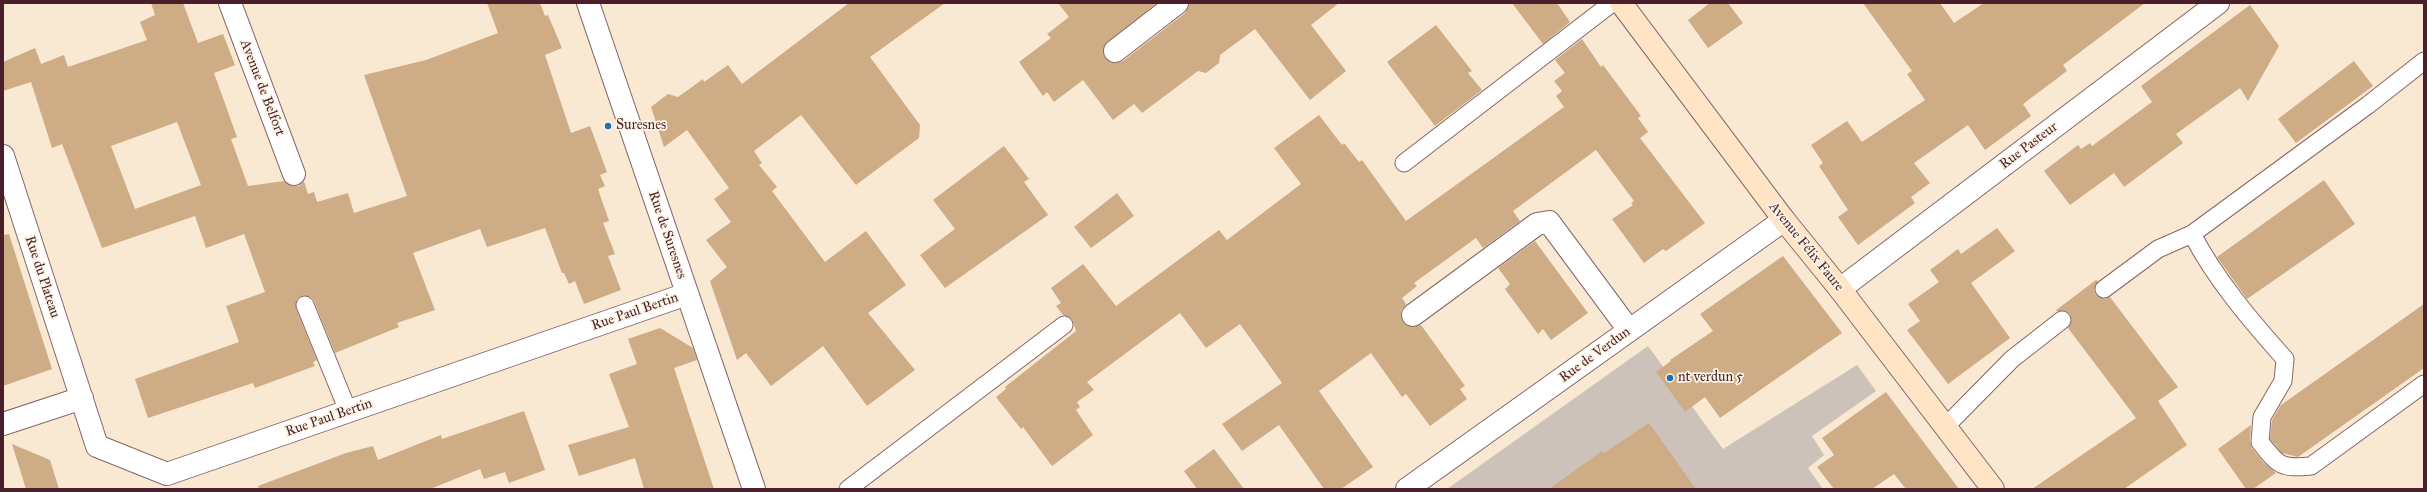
<!DOCTYPE html>
<meta charset="utf-8">
<style>
body{margin:0}
#map{position:relative;width:2427px;height:492px;overflow:hidden;background:#f9e9d3;font-family:"IM FELL Great Primer",serif}
canvas{display:block}
.frame{position:absolute;inset:0;border:4px solid #4a1f2b;pointer-events:none}
</style>
<div id="map">
<canvas width="2427" height="492"></canvas>
<div class="frame"></div>
</div>
<script>
const ctx = document.querySelector('canvas').getContext('2d');
ctx.lineJoin = 'round';
function paint(path, color) {
  ctx.fillStyle = color;
  ctx.fill(path, 'evenodd');
}
function trace(path, color, width, dash) {
  ctx.strokeStyle = color;
  ctx.lineWidth = width;
  ctx.lineCap = dash ? 'butt' : 'round';
  ctx.setLineDash(dash || []);
  ctx.stroke(path);
}
function drawText(font, color, halo, rows, align = 'center') {
  ctx.font = font + ' "IM FELL Great Primer",serif';
  ctx.lineWidth = 3.5;
  ctx.setLineDash([]);
  ctx.textBaseline = 'middle';
  ctx.strokeStyle = halo;
  ctx.fillStyle = color;
  for (const [text, x, y, turn = 0] of rows) {
    ctx.save();
    ctx.translate(x, y);
    ctx.rotate((+turn || 0) * Math.PI / 180);
    ctx.textAlign = isNaN(turn) ? turn : align;
    if (halo) ctx.strokeText(text, 0, 0);
    ctx.fillText(text, 0, 0);
    ctx.restore();
  }
}
paint(new Path2D(`
 M1648,346L1723,449L1857,365L1876,391L1812,436L1824,455L1808,468L1823,489H1447Z`), '#cdc2b9');
paint(new Path2D(`
 M151,3H183L198,43L223,34L235,65L214,73L237,137L231,139L248,186L284,181L292,186H299L304,181L308,194L314,192L317,202L348,193L354,213L407,196L364,75L426,60L498,33L487,3H540L545,16L548,15L562,48L545,55L571,133L590,126L607,172L600,175L605,186L598,189L609,221L603,223L615,254L608,256L621,290L584,304L575,281L569,284L564,273H562L545,228L487,247L480,229L413,253L435,310L397,323L399,327L335,353L314,301L311,297L302,296L297,299L296,308L317,360L313,362L315,366L255,388L253,383L148,418L135,379L239,342L226,306L265,292L244,234L206,248L195,216L102,248L62,144L52,148L31,82L3,91V62L35,48L41,64L64,55L68,67L147,40L140,22L155,15ZM177,122L201,185L135,209L111,146Z
 M849,3H945L870,57L920,125L919,138L856,185L801,115L754,151L762,163L759,165L777,187L772,191L825,262L866,231L906,285L868,313L915,370L867,406L823,346L771,386L746,353L737,360L710,281L727,267L706,240L731,222L714,199L729,188L687,130L664,147L651,107L668,94L678,97L703,79L704,82L728,65L742,84Z
 M1058,3H1157L1104,46L1105,58L1116,63L1123,61L1185,13L1189,3H1339L1311,25L1346,71L1310,100L1255,29L1220,55L1219,63L1206,73L1198,71L1142,113L1134,104L1113,120L1083,80L1054,102L1047,92L1043,96L1019,62L1051,38L1047,34L1069,17Z
 M1512,3H1557L1570,22L1543,44Z
 M1710,3H1728L1743,23L1708,48L1688,20Z
 M1863,3H1940L1954,23L1984,3H2145L2063,65L2067,71L2023,104L2031,116L1985,150L1968,125L1914,163L1930,183L1911,197L1915,203L1858,245L1838,217L1848,210L1819,166L1823,163L1811,145L1847,121L1862,142L1925,100L1907,74L1912,71Z
 M2250,5L2279,46L2248,101L2240,88L2176,134L2183,143L2124,187L2114,173L2070,205L2044,171L2078,145L2081,149L2090,143L2092,146L2152,102L2141,86Z
 M1436,25L1472,71L1468,73L1482,90L1435,126L1387,62Z
 M1582,39L1601,67L1603,65L1641,116L1638,118L1648,132L1640,138L1705,223L1666,251L1663,249L1644,263L1612,219L1633,205L1631,203L1634,201L1596,150L1513,211L1520,221L1483,248L1476,238L1414,283L1417,286L1402,298L1406,304L1401,310L1403,322L1414,327L1421,325L1465,386L1460,389L1467,399L1430,426L1406,394L1402,397L1371,353L1319,391L1373,467L1341,489H1324L1279,425L1242,451L1222,424L1282,383L1240,324L1206,348L1180,313L1087,382L1094,390L1077,402L1080,407L1076,410L1093,435L1052,466L1023,427L1021,429L996,397L1006,389L1005,387L1076,331L1072,319L1063,315L1056,306L1061,303L1051,288L1083,264L1116,306L1219,230L1227,240L1301,184L1274,148L1319,115L1342,145L1344,143L1359,162L1362,160L1406,221L1564,107L1556,96L1562,91L1554,81L1565,73L1555,60Z
 M2354,61L2373,86L2296,143L2278,119Z
 M1004,146L1029,179L1024,182L1048,215L945,288L920,255L955,229L933,200Z
 M2324,180L2355,224L2247,299L2217,257Z
 M1117,193L1134,216L1091,248L1074,227Z
 M1997,228L2015,251L1971,283L2010,338L1948,384L1907,330L1920,321L1908,304L1939,282L1930,270L1958,249L1961,254Z
 M9,234L52,369L3,386V235Z
 M1535,241L1588,313L1551,340L1543,329L1538,334L1505,289L1510,284L1498,268Z
 M1783,256L1842,333L1720,418L1705,397L1685,412L1656,372L1671,361L1670,360L1713,331L1700,314Z
 M2096,280L2098,281L2094,290L2096,295L2105,299L2110,297L2178,387L2158,401L2187,445L2124,489H2032L2136,418L2068,328L2071,323L2070,314L2065,311H2055Z
 M2424,304V368L2298,457L2282,453L2270,439L2272,420L2281,405Z
 M660,328L693,348L697,360L674,368L714,489H644L635,458L579,476L568,445L629,427L609,374L637,364L628,339Z
 M1886,392L1916,432L1959,489H1906L1894,474L1872,489H1834L1817,467L1834,455L1822,438Z
 M524,411L545,470L509,483L505,472L484,479L480,469L430,489H259L258,486L346,453L373,446L378,460L441,435L442,439Z
 M1649,423L1696,489H1549L1602,451L1604,453Z
 M2251,425L2250,441L2252,448L2264,463L2276,473L2253,489H2246L2218,449Z
 M12,444L50,460L59,489H26Z
 M1214,449L1244,489H1197L1184,471Z`), '#ceac85');
const lane = new Path2D(`
 M2424,61L2368,105L2192,234C2216,280 2251,321 2285,359L2283,381L2262,417L2260,442C2278,465 2280,469 2311,466L2424,384
 M1404,163L1612,3
 M2104,289L2158,249L2192,234
 M305,305L348,411
 M1945,427L2012,359L2062,320
 M848,489L1064,325`);
const street = new Path2D(`
 M230,3L294,174
 M588,3L754,489
 M1115,51L1177,3
 M3,156L97,446L167,474L687,294
 M1840,289L2218,3
 M1413,315L1537,224L1549,222L1629,330
 M3,424L82,398
 M1407,489L1784,220`);
const secondary = new Path2D(`
 M1621,3L1784,220L1840,289L1993,489`);
trace(lane, '#876666', 19);
trace(street, '#876666', 24);
trace(secondary, '#876666', 24);
trace(lane, '#fff', 17);
trace(street, '#fff', 22);
trace(secondary, '#ffe4c6', 22);
for (const [x, y, r, color] of [
 [608,126,4,"#1f6fb2"],
 [1670,378,4,"#1f6fb2"]
]) {
  const dot = new Path2D();
  dot.arc(x, y, r, 0, 2 * Math.PI);
  ctx.fillStyle = color;
  ctx.fill(dot);
  trace(dot, '#fcf5e5', 1.5);
}
drawText('14px', '#4a1f2b', '#fcf5e5', [
 ["Avenue de Belfort",262,88,69],
 ["Rue Pasteur",2029,146,-37],
 ["Rue de Suresnes",667,235,71],
 ["Avenue Félix Faure",1806,247,51],
 ["Rue du Plateau",42,277,72],
 ["Rue Paul Bertin",635,312,-19],
 ["Rue de Verdun",1595,355,-36],
 ["Rue Paul Bertin",329,418,-19]
]);
drawText('14px', '#4a1f2b', '#fcf5e5', [
 ["Suresnes",616,126],
 ["nt verdun 5",1678,378]
], 'left');
</script>
